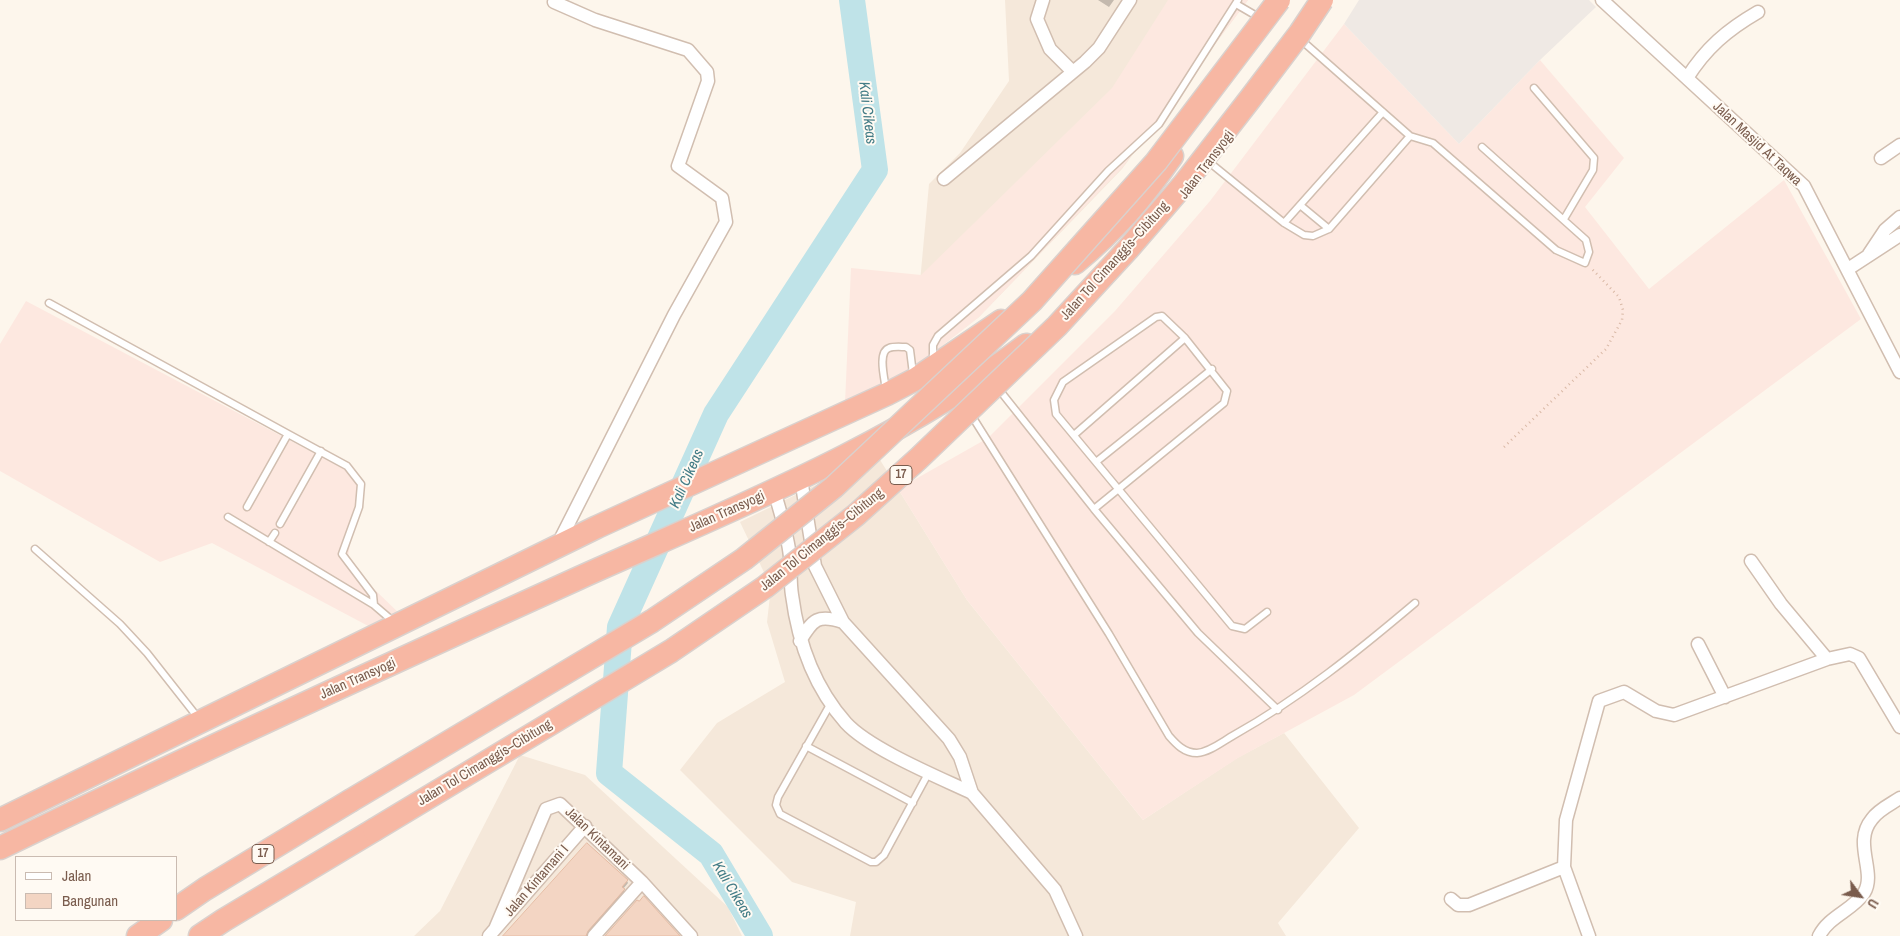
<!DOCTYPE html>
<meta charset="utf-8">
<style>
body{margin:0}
#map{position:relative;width:1900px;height:936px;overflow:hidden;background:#fdf6ec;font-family:"Archivo Narrow",sans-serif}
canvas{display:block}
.legend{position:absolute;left:15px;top:856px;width:162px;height:65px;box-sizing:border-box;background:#fffaf3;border:1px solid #cabbb1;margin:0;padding:6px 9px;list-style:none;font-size:15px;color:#7a5c4d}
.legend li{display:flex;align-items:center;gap:10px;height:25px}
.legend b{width:25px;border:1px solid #cabbb1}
.north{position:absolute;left:1835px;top:871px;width:50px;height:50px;-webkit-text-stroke:4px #fffaf3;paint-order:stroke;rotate:121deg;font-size:14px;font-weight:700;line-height:20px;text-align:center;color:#7a5c4d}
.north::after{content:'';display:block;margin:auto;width:18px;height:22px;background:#7a5c4d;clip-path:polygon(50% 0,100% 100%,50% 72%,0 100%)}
</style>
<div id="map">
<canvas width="1900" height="936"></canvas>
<ul class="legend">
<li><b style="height:6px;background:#fff"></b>Jalan</li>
<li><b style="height:14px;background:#f3d5c3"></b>Bangunan</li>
</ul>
<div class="north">U</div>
</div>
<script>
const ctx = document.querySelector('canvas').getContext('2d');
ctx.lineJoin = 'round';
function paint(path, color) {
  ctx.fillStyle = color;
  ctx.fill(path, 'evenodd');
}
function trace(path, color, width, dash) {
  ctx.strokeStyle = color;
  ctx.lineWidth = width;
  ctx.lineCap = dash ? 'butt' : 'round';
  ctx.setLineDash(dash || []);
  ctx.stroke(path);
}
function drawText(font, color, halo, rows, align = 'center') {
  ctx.font = font + ' "Archivo Narrow",sans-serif';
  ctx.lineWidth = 4;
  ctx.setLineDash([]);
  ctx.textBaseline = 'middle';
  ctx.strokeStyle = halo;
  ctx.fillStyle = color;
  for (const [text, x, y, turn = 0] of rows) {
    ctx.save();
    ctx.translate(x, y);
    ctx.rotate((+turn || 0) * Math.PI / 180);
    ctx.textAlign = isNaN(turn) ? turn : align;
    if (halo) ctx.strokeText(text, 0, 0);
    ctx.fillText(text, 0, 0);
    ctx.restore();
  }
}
paint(new Path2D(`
 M1005,0H1248L1122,169L979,317L912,369L929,184L960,153L1009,81Z
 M877,455L967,600L1143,820L1237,758L1284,733L1359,828L1278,923L1286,936H850L856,902L792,882L680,770L717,723L785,682L767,622L771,587L740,522Z
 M520,755L585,775L728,907L742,936H414L440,911Z`), '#f5e8da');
paint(new Path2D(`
 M1168,0H1248L1122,168L979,317L912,369L845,403L851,268L921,275L1112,88Z
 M1344,24L1459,144L1540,60L1624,158L1585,207L1649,289L1784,180L1861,319L1354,695L1238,758L1143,820L967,600L898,489L988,438L1115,311L1210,201Z
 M26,301L361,478L347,563L402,616L372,628L212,543L160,562L0,471V344Z`), '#fde8e0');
paint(new Path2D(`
 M1359,0H1589L1596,7L1540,60L1459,144L1344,24Z`), '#efe9e4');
paint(new Path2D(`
 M1098,0H1114L1109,7Z
 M627,881L628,883L623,889L625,892L588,936H505Z`), '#0003');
trace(new Path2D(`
 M760,936L711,854L609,773L620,627L716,414L875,170L852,0`), '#bfe3e8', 26);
const building = new Path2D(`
 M587,843L628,880L622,887L625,889L588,931L586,936H503Z
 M644,896L680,936H605L637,900L639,901Z`);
paint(building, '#f3d5c3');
trace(building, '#e6bba3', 1);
const lane = new Path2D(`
 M1236,4L1260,18
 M1534,88L1594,158L1593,170L1564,219
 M1410,136L1433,143L1556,250L1585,263L1589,252L1586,240L1482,147
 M1209,162L1284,223L1304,235L1313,236L1329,229
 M1300,205L1329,229L1410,136L1300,39
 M1284,223L1383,112
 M49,303L288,434
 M933,361V345L938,336L1031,256L1108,171L1159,124L1238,0
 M997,387L1094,509L1198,633L1278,710
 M886,390C885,380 877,352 889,348C894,346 901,347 906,347L910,350L913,374
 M970,413L1109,634L1169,736C1176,744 1184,753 1197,753C1210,752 1223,741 1234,735C1300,698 1357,652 1415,603
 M1074,435L1185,338
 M1096,462L1212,369
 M247,507L288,434L347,466L361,484L359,507L342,554L373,595L374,605L395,623
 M1094,509L1224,403L1227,391L1185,338L1162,316L1156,317L1063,382L1054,400L1056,414L1232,626L1245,629L1267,612
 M228,517L374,605
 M280,524L321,451
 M269,542L275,533
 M35,549L120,624L147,653L199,719
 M831,703L778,797L776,805L780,814L871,862H876L884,855L929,772
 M806,746L913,803`);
const street = new Path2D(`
 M1043,0L1037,19L1050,49L1072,71
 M1602,0L1804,186L1900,372
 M554,2L595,20L688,50L707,72L708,81L678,166L722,198L726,222L674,315L558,544
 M1687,78C1706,48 1727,30 1758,12
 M1881,158L1900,145
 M944,179L1085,62L1099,48L1130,0
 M1869,254L1885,230L1900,217
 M1848,269L1900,235
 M801,479L815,566L843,622L949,739L960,757L972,793L1055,890L1076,936
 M774,490C780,512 788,535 790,557C791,570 790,583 792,595C798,641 814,687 846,723C870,749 938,777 972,793
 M1751,561L1781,604L1827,659
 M800,641C813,619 818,614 843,622
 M1698,644L1725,697
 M1451,899L1458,905H1469L1564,867
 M495,929L546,809L560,804L642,882L691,936
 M489,936L585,826
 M594,936L642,882
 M1589,936L1564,867L1566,820L1599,701L1624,692L1656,711L1674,715L1827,659L1850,654L1859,658L1900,727
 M1819,936C1829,916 1853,910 1864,893C1877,872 1852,843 1872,819C1878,810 1891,804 1900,798`);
const highway = new Path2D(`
 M1075,263C1117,228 1141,200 1172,156
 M0,820L597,527L887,394L914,380L1001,321
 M0,848C191,755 385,666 579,578C730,510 893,446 1026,345
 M176,909L205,889L350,801
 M138,936L161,920
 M200,936L224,920L374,830`);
trace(lane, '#d1beb0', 9);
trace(street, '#d1beb0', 15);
trace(highway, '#dad1cd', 25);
trace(new Path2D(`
 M1504,447L1606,349L1622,320L1623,310L1619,297L1592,269`), '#d9b8a5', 2.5, [1, 4]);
trace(lane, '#fff', 6);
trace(street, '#fff', 12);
trace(highway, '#f7b7a3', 22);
const highwayBridge = new Path2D(`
 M350,801L652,621L744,559L834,487L1032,301L1156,162L1279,0
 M374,830L671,651L765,587L856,515L918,459L1057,326L1128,249L1184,184L1250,99L1300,33L1322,0`);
trace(highwayBridge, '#dad1cd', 25, []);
trace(highwayBridge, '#f7b7a3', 22);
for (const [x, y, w] of [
 [901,475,22],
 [263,854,22]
]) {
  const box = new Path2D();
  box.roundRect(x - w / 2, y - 9.5, w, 19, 4);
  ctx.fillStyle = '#fffaf3';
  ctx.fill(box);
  trace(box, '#7a5c4d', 1);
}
drawText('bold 12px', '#7a5c4d', null, [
 ["17",901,475],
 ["17",263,854]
]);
drawText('14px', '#7a5c4d', '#fffaf3', [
 ["Jalan Masjid At Taqwa",1757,144,43],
 ["Jalan Transyogi",1207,165,-53],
 ["Jalan Tol Cimanggis–Cibitung",1115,261,-48],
 ["Jalan Transyogi",727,512,-24],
 ["Jalan Tol Cimanggis–Cibitung",822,540,-39],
 ["Jalan Transyogi",358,679,-24],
 ["Jalan Tol Cimanggis–Cibitung",485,763,-31],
 ["Jalan Kintamani",597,839,44],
 ["Jalan Kintamani I",537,881,-49]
]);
drawText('italic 15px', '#437c86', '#fffaf3', [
 ["Kali Cikeas",867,113,83],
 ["Kali Cikeas",687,479,-66],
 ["Kali Cikeas",732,890,59]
]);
</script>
